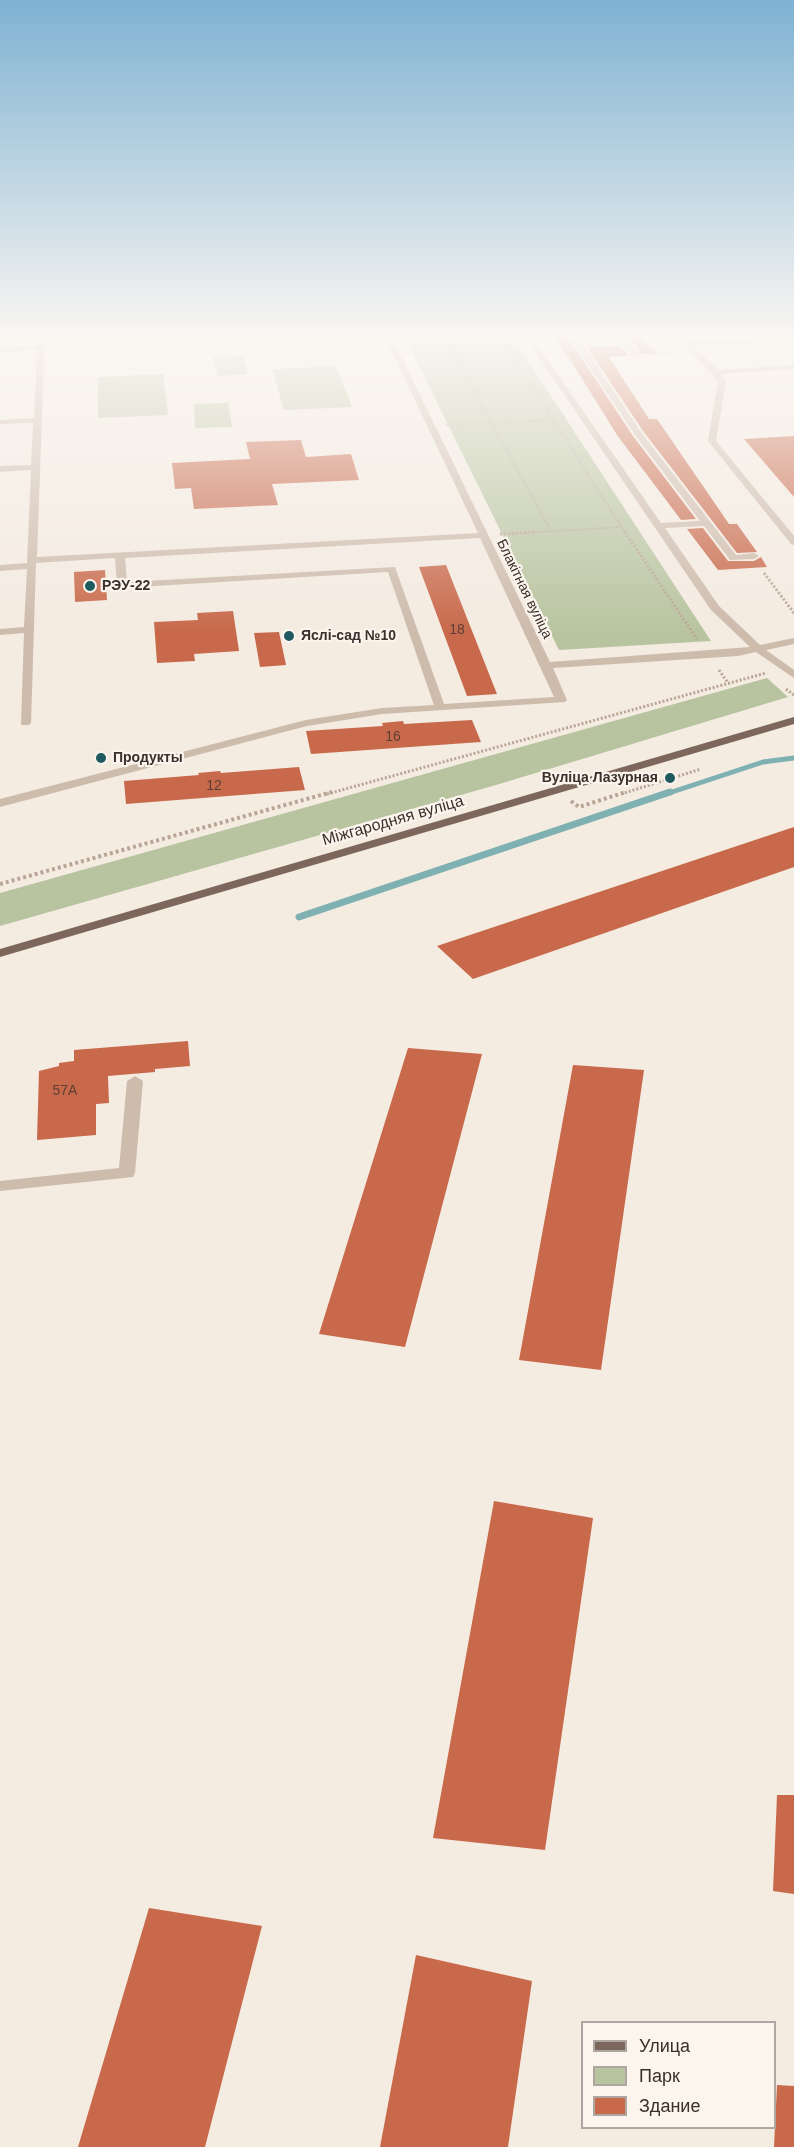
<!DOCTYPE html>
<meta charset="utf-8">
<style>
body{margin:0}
#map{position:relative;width:794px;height:2147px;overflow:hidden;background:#f4ebe1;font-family:Helvetica,sans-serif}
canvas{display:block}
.legend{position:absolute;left:581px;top:2021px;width:195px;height:108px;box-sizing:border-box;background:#fbf5ee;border:2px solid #aea6a0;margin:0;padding:8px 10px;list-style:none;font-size:18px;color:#3b302b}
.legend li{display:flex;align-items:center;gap:12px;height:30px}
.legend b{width:30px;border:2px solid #aea6a0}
</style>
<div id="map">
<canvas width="794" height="2147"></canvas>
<ul class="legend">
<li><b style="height:8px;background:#7d675c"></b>Улица</li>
<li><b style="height:16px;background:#b8c4a0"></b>Парк</li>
<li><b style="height:16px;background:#c8694b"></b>Здание</li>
</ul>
</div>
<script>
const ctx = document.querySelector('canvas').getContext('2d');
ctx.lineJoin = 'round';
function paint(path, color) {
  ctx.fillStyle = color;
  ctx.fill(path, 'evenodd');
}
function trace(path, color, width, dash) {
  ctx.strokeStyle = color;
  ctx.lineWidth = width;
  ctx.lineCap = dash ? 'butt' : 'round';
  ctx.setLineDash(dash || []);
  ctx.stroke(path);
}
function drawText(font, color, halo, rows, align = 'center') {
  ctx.font = font + ' Helvetica,sans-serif';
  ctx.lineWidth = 4.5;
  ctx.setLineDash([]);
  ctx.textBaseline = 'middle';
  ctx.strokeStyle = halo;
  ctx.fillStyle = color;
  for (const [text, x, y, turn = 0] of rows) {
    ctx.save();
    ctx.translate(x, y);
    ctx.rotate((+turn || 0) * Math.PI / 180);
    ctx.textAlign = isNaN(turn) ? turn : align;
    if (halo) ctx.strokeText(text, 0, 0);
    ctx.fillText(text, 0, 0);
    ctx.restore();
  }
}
paint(new Path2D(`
 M403,333H510L711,641L559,650Z
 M243,356L248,374L218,376L213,357Z
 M336,366L352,407L284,410L272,369Z
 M163,374L168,415L98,418V377Z
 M228,403L232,427L195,428L194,404Z
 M767,678L788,697L496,785L0,926V893Z`), '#b8c4a0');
trace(new Path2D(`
 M666,794L763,762L794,758`), '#7fb0b2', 5);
trace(new Path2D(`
 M299,917L670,792`), '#7fb0b2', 7);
paint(new Path2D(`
 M550,333H565L633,436L696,519L681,520L617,435L571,361Z
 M577,333H636L656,353L639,354V349L625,337L581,339Z
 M619,345L629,356L609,357L649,419H657L729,524H737L757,552L737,553L643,431L587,347Z
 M794,436V497L744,439Z
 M301,440L306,457L351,454L359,480L272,484L278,505L194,509L191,488L175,489L172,463L250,459L246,442Z
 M703,528L728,561H754L761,557L767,567L718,570L687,529Z
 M446,565L497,694L467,696L419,567Z
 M105,570L107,600L75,602L74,572Z
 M233,611L239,651L194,654L195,661L157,663L154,622L198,620L197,613Z
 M279,632L286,665L260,667L254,633Z
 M472,720L481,742L311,754L306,731L383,726L382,723L403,721L404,724Z
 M299,767L305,790L126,804L124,781L199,775L198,773L220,771L221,773Z
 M794,827V867L473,979L437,946Z
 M188,1041L190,1066L155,1069V1072L108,1076L109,1103L96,1104V1135L37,1140L39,1071L59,1066V1063L74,1061V1050Z
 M408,1048L482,1054L405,1347L319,1334Z
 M573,1065L644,1070L601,1370L519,1360Z
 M494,1501L593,1518L545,1850L433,1838Z
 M777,1795H794V1894L773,1891Z
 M149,1908L262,1926L205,2147H78Z
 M416,1955L532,1981L508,2147H380Z
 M777,2085L794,2086V2147H774Z`), '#c8694b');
trace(new Path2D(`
 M442,333L551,531
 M498,333L626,534
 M408,344L502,340
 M649,354L675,353
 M447,425L553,420
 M508,534L622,527`), '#b9a596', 2, [1.5, 1.5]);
trace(new Path2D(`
 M625,532L697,639
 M500,534L534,532
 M764,573L794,613
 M719,670L728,683
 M786,689L794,695
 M327,794L766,673
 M621,794L701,769`), '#b9a596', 3, [2, 2]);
trace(new Path2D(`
 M571,801L579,807L626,792
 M0,884L332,792`), '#b9a596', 4, [3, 3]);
paint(new Path2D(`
 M37,333H45L37,557L478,533L383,333H390L550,662L750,647L711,610L522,333H529L661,523L700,521L635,435L567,333H574L580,341L625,339L637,351V355H631L620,343L583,345L641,432L736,555L754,553L759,556L754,559L730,560L704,526L665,528L719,606L760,645L794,638V644L766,650L794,670V678L756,652L738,656L553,668L567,700L565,702L382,714L307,726L0,807V799L306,720L382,708L434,705L388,572L122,588L117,585L115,558L36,563L31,723L29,725H21L24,633L0,635V629L24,627L27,569L0,571V565L27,563L31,470L0,472V466L31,465L33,423L0,424V420L34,418L37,350L0,352V348L37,346ZM480,538L554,697L444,704L395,567L127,582L125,558Z
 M673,333H680L689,342L794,338V342L693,346L718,370L794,365V369L721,374L726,381L716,441L794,536V545L791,544L708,441L718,381Z
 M135,1076L143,1081L135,1173L133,1177L0,1191V1181L119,1168L127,1081Z`), '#cdbbac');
paint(new Path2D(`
 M794,717V724L0,957V949Z`), '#7d675c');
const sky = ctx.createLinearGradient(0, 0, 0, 633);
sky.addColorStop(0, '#7eb2d2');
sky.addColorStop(0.53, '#faf6f2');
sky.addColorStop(1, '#faf6f200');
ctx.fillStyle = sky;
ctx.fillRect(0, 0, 794, 633);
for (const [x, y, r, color] of [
 [90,586,6,"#1f5a5e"],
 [289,636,6,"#1f5a5e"],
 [101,758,6,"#1f5a5e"],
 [670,778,6,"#1f5a5e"]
]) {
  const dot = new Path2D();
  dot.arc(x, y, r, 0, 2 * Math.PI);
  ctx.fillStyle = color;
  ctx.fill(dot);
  trace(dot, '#fbf5ee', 2);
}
drawText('bold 14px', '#3b302b', '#fbf5ee', [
 ["РЭУ-22",102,586],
 ["Яслі-сад №10",301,636],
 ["Продукты",113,758],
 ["Вуліца Лазурная",658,778,"right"]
], 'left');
drawText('14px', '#3b302b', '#fbf5ee', [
 ["Блакітная вуліца",524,589,64]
]);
drawText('14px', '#5e3e33', null, [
 ["18",457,630],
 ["16",393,737],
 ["12",214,786],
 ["57А",65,1091]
]);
drawText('16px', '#3b302b', '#fbf5ee', [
 ["Міжгародняя вуліца",393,821,-16]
]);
</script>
